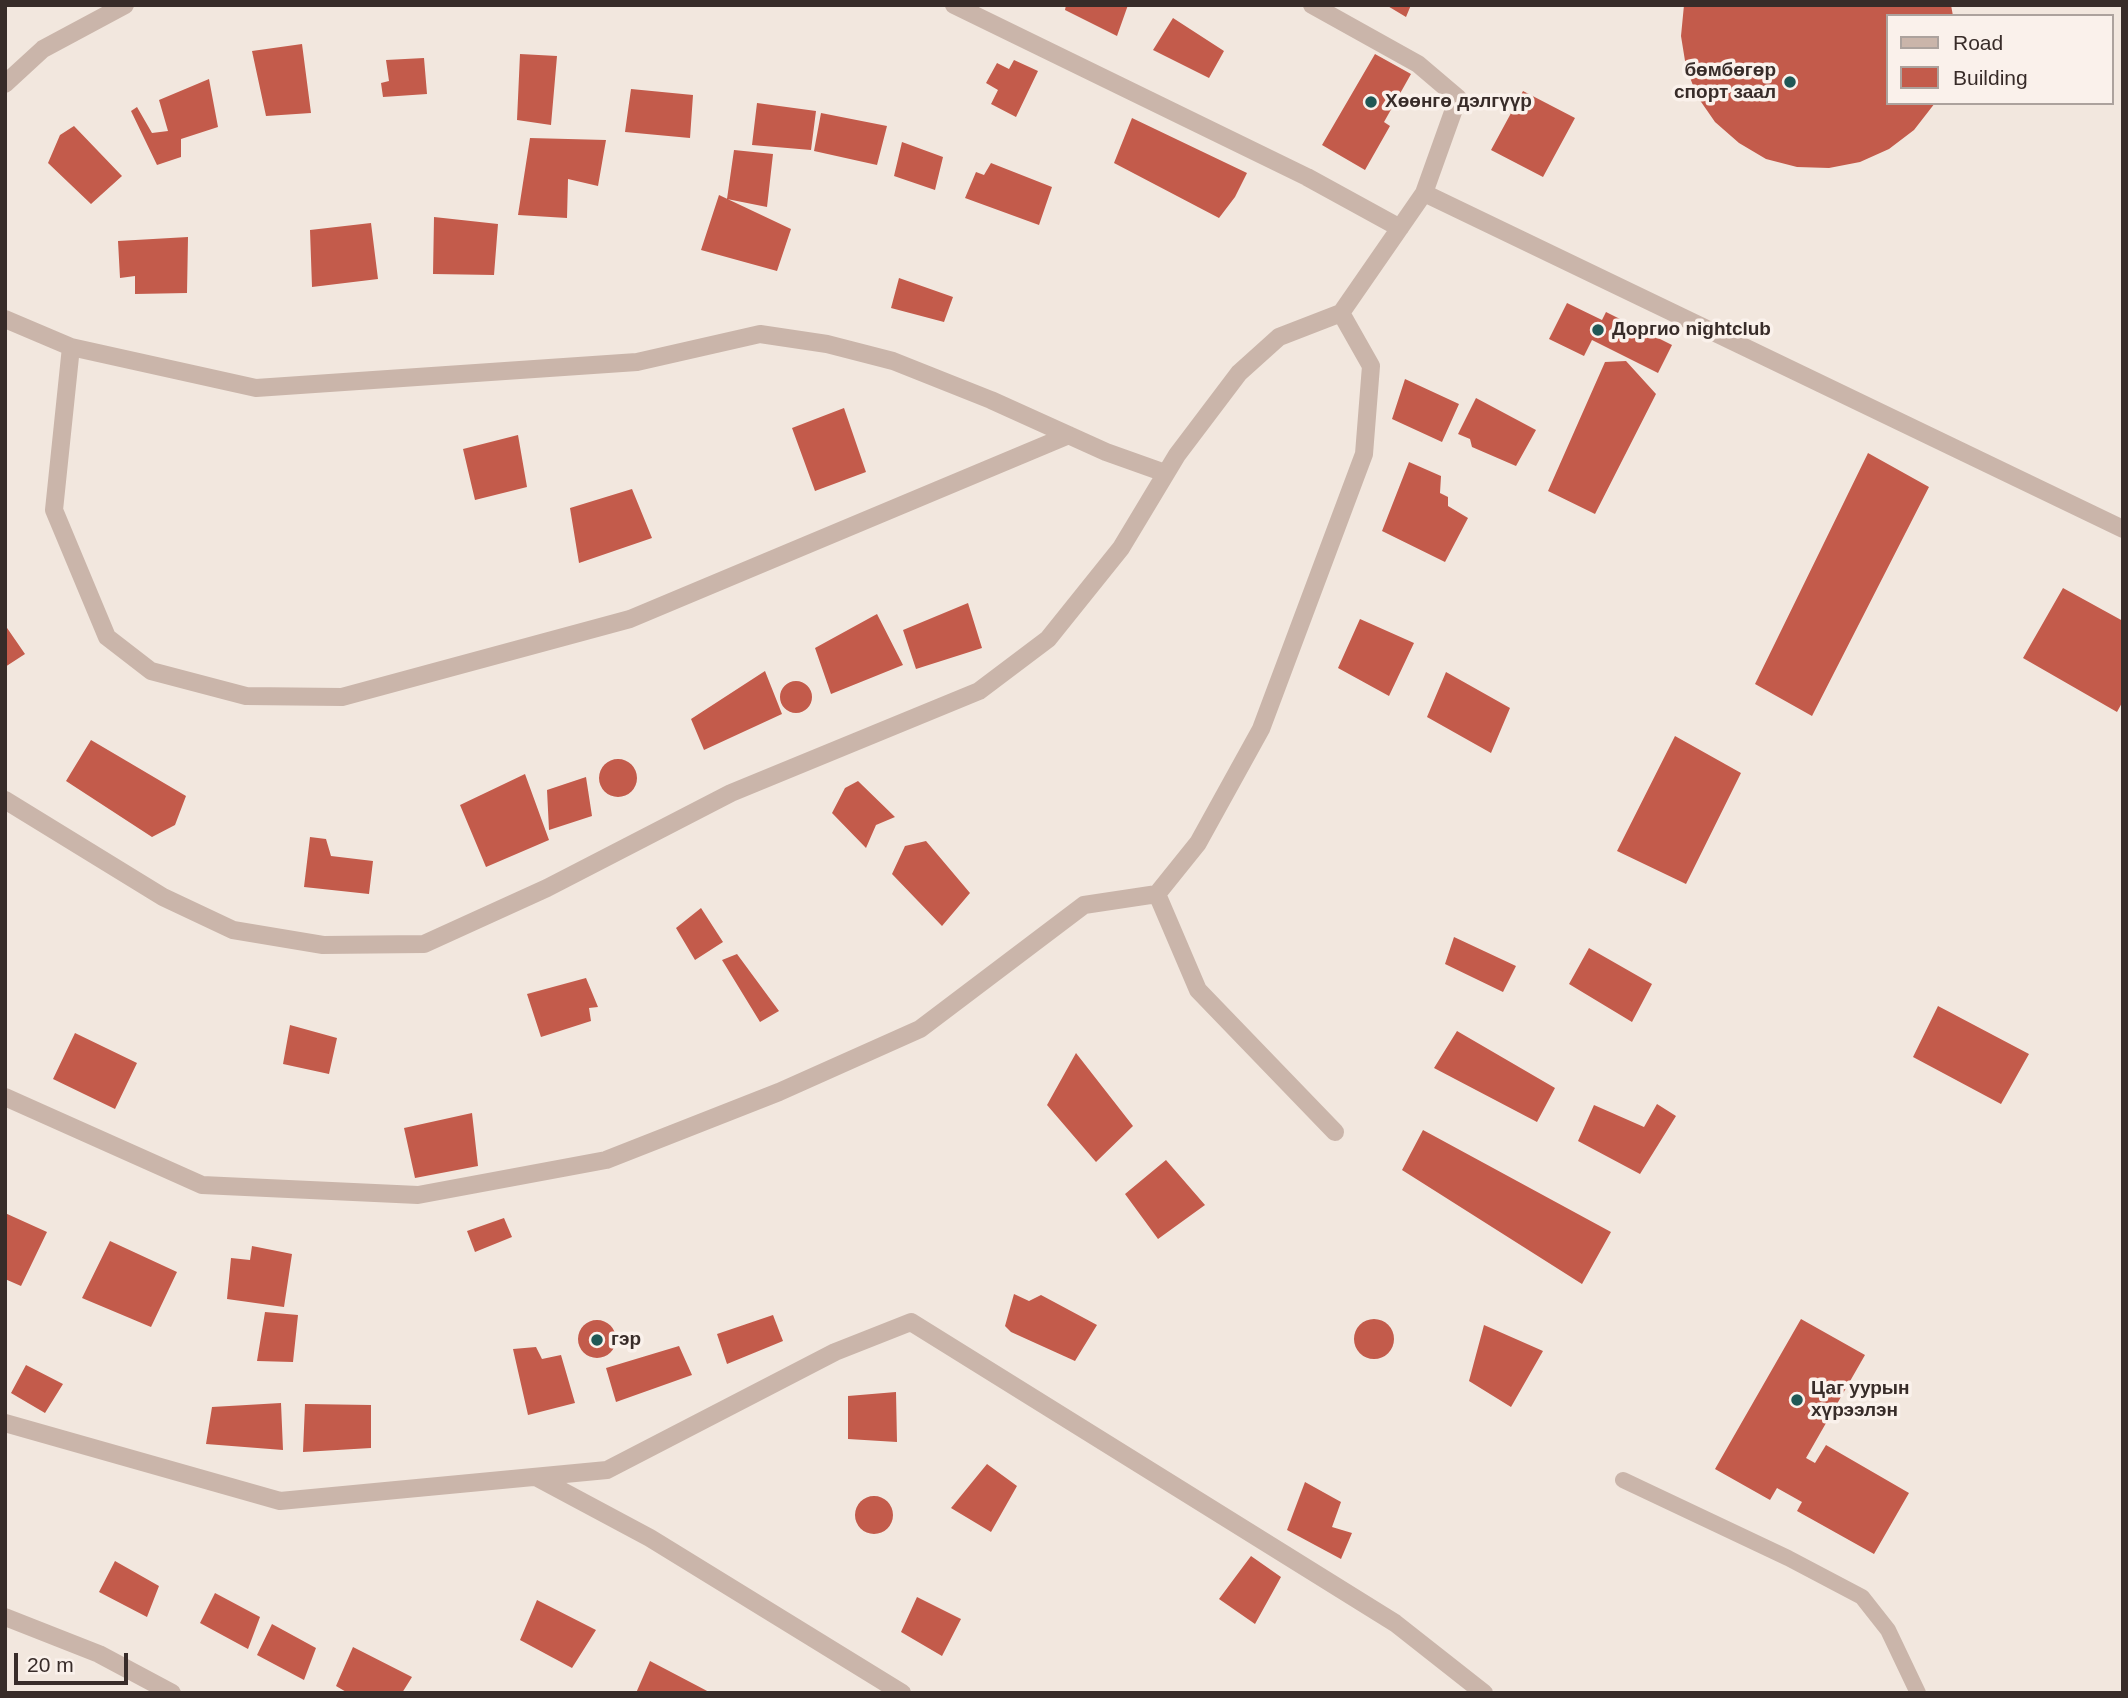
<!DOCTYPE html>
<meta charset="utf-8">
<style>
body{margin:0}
#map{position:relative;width:2128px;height:1698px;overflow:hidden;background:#f2e7de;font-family:Helvetica,sans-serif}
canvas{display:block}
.frame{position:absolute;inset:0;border:7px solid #382c29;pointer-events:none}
.legend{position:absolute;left:1886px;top:14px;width:228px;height:91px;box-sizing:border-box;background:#faf1eb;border:2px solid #aca29d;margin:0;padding:9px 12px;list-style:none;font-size:21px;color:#382c29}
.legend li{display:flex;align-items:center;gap:14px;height:35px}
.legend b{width:35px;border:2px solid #aca29d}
.scale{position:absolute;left:14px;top:1653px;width:114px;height:32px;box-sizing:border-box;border:4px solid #382c29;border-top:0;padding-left:9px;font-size:21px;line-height:24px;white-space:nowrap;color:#382c29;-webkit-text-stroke:5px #faf1eb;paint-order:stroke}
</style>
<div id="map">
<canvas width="2128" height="1698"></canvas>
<div class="frame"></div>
<ul class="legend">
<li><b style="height:9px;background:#cab5aa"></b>Road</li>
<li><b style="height:19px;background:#c35b4b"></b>Building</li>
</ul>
<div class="scale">20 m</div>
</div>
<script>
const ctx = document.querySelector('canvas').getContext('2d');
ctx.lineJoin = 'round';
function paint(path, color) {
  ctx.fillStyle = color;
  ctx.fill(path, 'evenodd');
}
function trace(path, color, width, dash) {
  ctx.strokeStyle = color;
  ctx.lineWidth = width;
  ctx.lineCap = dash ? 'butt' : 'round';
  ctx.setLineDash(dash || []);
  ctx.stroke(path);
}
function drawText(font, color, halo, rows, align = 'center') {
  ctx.font = font + ' Helvetica,sans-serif';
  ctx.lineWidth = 7;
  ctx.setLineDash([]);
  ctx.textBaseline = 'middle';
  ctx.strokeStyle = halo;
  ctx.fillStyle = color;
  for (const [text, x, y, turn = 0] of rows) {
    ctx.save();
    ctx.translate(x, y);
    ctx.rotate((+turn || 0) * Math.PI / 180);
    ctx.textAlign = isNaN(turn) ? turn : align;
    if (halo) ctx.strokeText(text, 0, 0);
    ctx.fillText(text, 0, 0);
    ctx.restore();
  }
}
paint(new Path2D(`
 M1066,5H1128L1117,36L1065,10Z
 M1386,5H1411L1406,17Z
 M1684,5H1951L1953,16H1888V103H1935L1914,130L1889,149L1860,162L1829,168L1797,167L1766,159L1739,143L1715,122L1697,96L1686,67L1681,36Z
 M1173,18L1224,51L1209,78L1153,50Z
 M302,44L311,113L266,116L252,51Z
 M520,54L557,56L551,125L517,120Z
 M1375,54L1411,74L1384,122L1390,126L1365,170L1322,145Z
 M424,58L427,94L383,97L381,83L389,81L386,60Z
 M1014,60L1038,71L1016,117L991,104L998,90L986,83L997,63L1009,69Z
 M209,79L218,127L181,139V157L157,165L131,111L137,107L152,133L168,131L159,100Z
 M631,89L693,95L690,138L625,132Z
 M1523,91L1575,118L1543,177L1491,150Z
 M757,103L816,111L811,150L752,145Z
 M821,113L887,126L877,165L814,151Z
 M1132,118L1247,173L1235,197L1219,218L1114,163Z
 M74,126L122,176L91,204L48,163L60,135Z
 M530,138L606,140L598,186L568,179L567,218L518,215Z
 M902,142L943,157L935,190L894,176Z
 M734,150L773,154L767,207L727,199Z
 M991,163L1052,187L1039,225L965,198L976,172L984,175Z
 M719,195L791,229L777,271L701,250Z
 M434,217L498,224L494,275L433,274Z
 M371,223L378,279L312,287L310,230Z
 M188,237L187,293L135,294V276L120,278L118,241Z
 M899,278L953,297L944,322L891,308Z
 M1567,303L1602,320L1606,312L1672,345L1658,373L1592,340L1584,356L1549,339Z
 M1626,361L1656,394L1595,514L1548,491L1605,362Z
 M1405,379L1459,404L1442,442L1392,419Z
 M1476,398L1536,430L1516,466L1472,447L1470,439L1458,434Z
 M844,408L866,472L815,491L792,428Z
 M518,435L527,487L475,500L463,449Z
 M1868,453L1929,487L1812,716L1755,684Z
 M1409,462L1441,476L1440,493L1448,497V506L1468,518L1445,562L1382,531Z
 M632,489L652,538L579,563L570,508Z
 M2063,588L2123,621V701L2117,712L2023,658Z
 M968,603L982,648L916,669L903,630Z
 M877,614L903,665L831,694L815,648Z
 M1360,619L1414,643L1389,696L1338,668Z
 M5,625L25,654L5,667Z
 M765,671L782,714L704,750L691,719Z
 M1446,672L1510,708L1491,753L1427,717Z
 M780 697a16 16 0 1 1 32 0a16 16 0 1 1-32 0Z
 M1675,736L1741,773L1686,884L1617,851Z
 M91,740L186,796L175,825L152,837L66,781Z
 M599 778a19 19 0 1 1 38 0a19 19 0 1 1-38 0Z
 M525,774L549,840L486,867L460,805Z
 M586,777L592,816L549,830L547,790Z
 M858,781L895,817L876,825L866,848L832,813L845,788Z
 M310,837L326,839L331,856L373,861L369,894L304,887Z
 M926,841L970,893L942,926L892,874L905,846Z
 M701,908L723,942L695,960L676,928Z
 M1454,937L1516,966L1503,992L1445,964Z
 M1589,948L1652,984L1632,1022L1569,984Z
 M737,954L779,1011L760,1022L722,960Z
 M586,978L598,1007L589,1008L591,1021L541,1037L527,994Z
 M1938,1006L2029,1054L2001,1104L1913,1057Z
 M290,1025L337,1038L329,1074L283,1064Z
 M1457,1031L1555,1088L1537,1122L1434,1068Z
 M75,1033L137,1063L115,1109L53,1079Z
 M1076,1053L1133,1126L1096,1162L1047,1105Z
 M1657,1104L1676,1116L1640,1174L1578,1141L1594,1105L1644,1127Z
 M472,1113L478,1166L415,1178L404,1128Z
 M1423,1130L1611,1232L1582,1284L1402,1170Z
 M1166,1160L1205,1205L1158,1239L1125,1194Z
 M5,1213L47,1232L21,1286L5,1279Z
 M504,1218L512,1237L475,1252L467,1231Z
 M110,1241L177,1272L151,1327L82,1298Z
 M252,1246L292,1254L284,1307L227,1299L231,1258L250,1260Z
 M1014,1294L1029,1301L1041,1295L1097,1325L1075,1361L1011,1332L1005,1326Z
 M265,1312L298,1315L293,1362L257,1361Z
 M773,1315L783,1341L727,1364L717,1334Z
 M1354 1339a20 20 0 1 1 40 0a20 20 0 1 1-40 0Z
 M1801,1319L1865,1355L1806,1458L1815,1463L1826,1445L1909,1493L1874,1554L1797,1511L1802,1502L1777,1488L1770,1500L1715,1469Z
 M578 1339a19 19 0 1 1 38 0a19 19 0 1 1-38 0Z
 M1484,1325L1543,1351L1511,1407L1469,1381Z
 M679,1346L692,1375L616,1402L606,1368Z
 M536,1347L542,1359L561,1355L575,1403L528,1415L513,1349Z
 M26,1365L63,1384L45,1413L11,1393Z
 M896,1392L897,1442L848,1439V1396Z
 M281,1403L283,1450L206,1444L212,1407Z
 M305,1404L371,1405V1448L303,1452Z
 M987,1464L1017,1486L991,1532L951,1508Z
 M1305,1482L1341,1502L1332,1527L1352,1533L1341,1559L1287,1530Z
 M855 1515a19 19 0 1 1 38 0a19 19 0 1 1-38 0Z
 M1251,1556L1281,1577L1255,1624L1219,1599Z
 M115,1561L159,1586L147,1617L99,1592Z
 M215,1593L260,1617L248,1649L200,1623Z
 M917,1597L961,1619L942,1656L901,1632Z
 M537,1600L596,1630L572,1668L520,1640Z
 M272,1624L316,1648L304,1680L257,1655Z
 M353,1647L412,1677L402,1693H348L336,1686Z
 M650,1661L711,1693H636Z`), '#c35b4b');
trace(new Path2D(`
 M1623,1480L1788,1558L1862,1597L1888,1630L1918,1693`), '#cab5aa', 16);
trace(new Path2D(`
 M954,5L1307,177L1400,228
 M5,84L43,49L125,5
 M1424,193L2123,529
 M5,319L71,347L256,388L637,362L760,334L827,344L893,361L991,400L1106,452L1165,473
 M71,347L54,510L107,637L151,671L246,696L342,697L630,619L1069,435
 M5,800L163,897L233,930L323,945L424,944L547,888L731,793L979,691L1048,639L1121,548L1177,455L1239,373L1279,337L1341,313L1424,193L1458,98L1418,64L1312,5
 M1157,894L1198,990L1335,1132
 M5,1097L202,1185L418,1195L606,1160L779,1092L920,1029L1084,905L1157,894L1198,843L1261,729L1364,454L1371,366L1341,313
 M5,1423L280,1501L607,1470L835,1352L911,1322L1395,1623L1484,1693
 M536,1477L650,1538L902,1693
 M5,1617L99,1654L172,1693`), '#cab5aa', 18);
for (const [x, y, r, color] of [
 [1790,82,7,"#205856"],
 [1371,102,7,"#205856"],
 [1598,330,7,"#205856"],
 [597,1340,7,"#205856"],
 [1797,1400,7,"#205856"]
]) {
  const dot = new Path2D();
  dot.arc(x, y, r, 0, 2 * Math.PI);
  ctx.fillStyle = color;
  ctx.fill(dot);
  trace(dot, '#faf1eb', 2.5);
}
drawText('bold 19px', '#382c29', '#faf1eb', [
 ["бөмбөгөр",1776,71,"right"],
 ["спорт заал",1776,93,"right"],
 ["Хөөнгө дэлгүүр",1385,102],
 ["Доргио nightclub",1612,330],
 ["гэр",611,1340],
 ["Цаг уурын",1811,1389],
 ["хүрээлэн",1811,1411]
], 'left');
</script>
